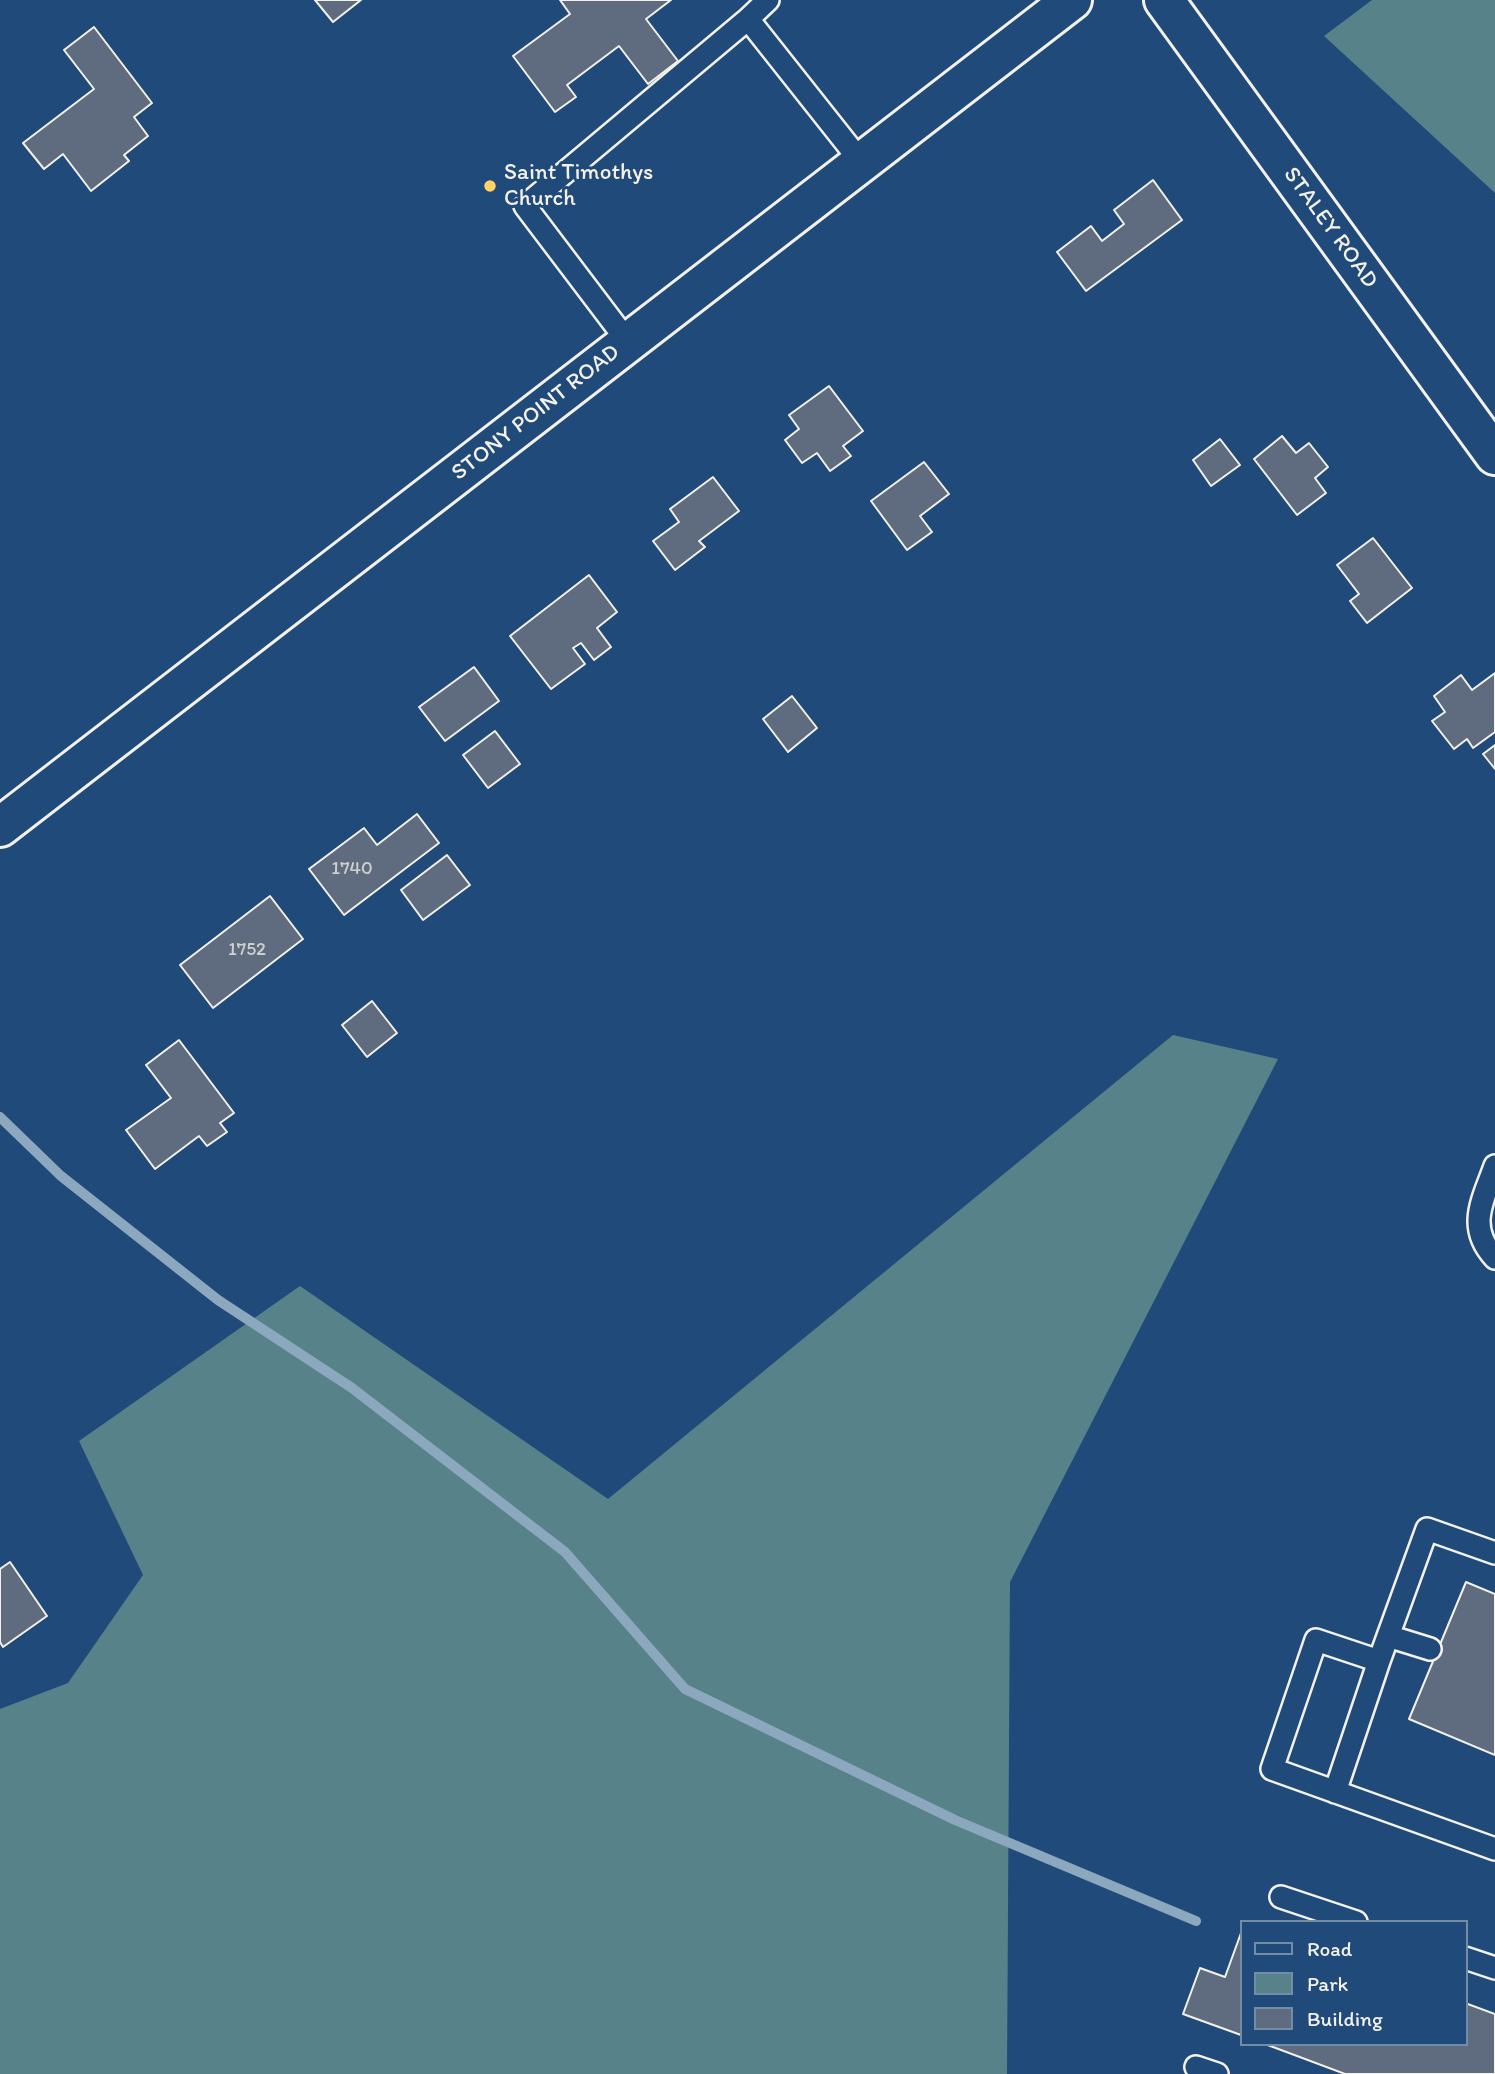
<!DOCTYPE html>
<style>
body{margin:0}
#map{position:relative;width:1495px;height:2074px;overflow:hidden;background:#1f4a7a;font-family:Itim,sans-serif}
canvas{display:block}
.legend{position:absolute;left:1240px;top:1920px;width:228px;height:126px;box-sizing:border-box;background:#1f4a7a;border:2px solid #748da6;margin:0;padding:9px 12px;list-style:none;font-size:21px;color:#f4f1e8}
.legend li{display:flex;align-items:center;gap:14px;height:35px}
.legend b{width:35px;border:2px solid #748da6}
</style>
<div id="map">
<canvas width="1495" height="2074"></canvas>
<ul class="legend">
<li><b style="height:9px;background:#1f4a7a"></b>Road</li>
<li><b style="height:19px;background:#58828a"></b>Park</li>
<li><b style="height:19px;background:#5f6b7f"></b>Building</li>
</ul>
</div>
<script>
const ctx = document.querySelector('canvas').getContext('2d');
ctx.lineJoin = 'round';
function paint(path, color) {
  ctx.fillStyle = color;
  ctx.fill(path, 'evenodd');
}
function trace(path, color, width, dash) {
  ctx.strokeStyle = color;
  ctx.lineWidth = width;
  ctx.lineCap = dash ? 'butt' : 'round';
  ctx.setLineDash(dash || []);
  ctx.stroke(path);
}
function drawText(font, color, halo, rows, align = 'center') {
  ctx.font = font + ' Itim,sans-serif';
  ctx.lineWidth = 6;
  ctx.setLineDash([]);
  ctx.textBaseline = 'middle';
  ctx.strokeStyle = halo;
  ctx.fillStyle = color;
  for (const [text, x, y, turn = 0] of rows) {
    ctx.save();
    ctx.translate(x, y);
    ctx.rotate((+turn || 0) * Math.PI / 180);
    ctx.textAlign = isNaN(turn) ? turn : align;
    if (halo) ctx.strokeText(text, 0, 0);
    ctx.fillText(text, 0, 0);
    ctx.restore();
  }
}
paint(new Path2D(`
 M1372,0H1495V193L1324,36Z
 M1173,1035L1278,1059L1010,1582L1007,2074H0V1709L68,1683L143,1575L79,1441L300,1286L608,1499Z`), '#58828a');
trace(new Path2D(`
 M0,1117L61,1176L218,1300L352,1388L565,1552L685,1689L955,1820L1196,1921`), '#8ba8be', 10);
const building = new Path2D(`
 M315,0H361L333,22Z
 M560,0H671L646,19L678,61L648,84L619,46L567,85L576,97L555,112L513,56L570,14Z
 M94,27L152,103L134,117L148,136L124,155L129,161L91,191L63,154L44,169L23,143L94,89L64,50Z
 M1153,180L1182,220L1086,291L1057,252L1091,226L1102,241L1124,224L1114,210Z
 M829,386L863,431L843,446L851,456L830,471L817,453L802,463L785,440L799,429L789,415Z
 M1282,436L1296,453L1309,443L1328,467L1315,478L1326,493L1297,515L1254,459Z
 M1220,439L1240,465L1211,486L1193,460Z
 M924,462L949,494L920,516L932,532L907,550L871,501Z
 M713,477L739,511L699,541L705,547L675,570L653,541L679,522L670,509Z
 M1373,538L1412,588L1367,623L1350,601L1359,594L1337,565Z
 M589,575L617,612L597,628L611,647L594,660L581,643L573,648L585,664L551,689L510,636Z
 M474,667L499,701L445,741L419,707Z
 M1495,673V732L1473,748L1467,739L1454,749L1432,721L1445,712L1434,696L1461,675L1472,690Z
 M792,696L817,728L788,752L763,719Z
 M495,731L520,764L488,788L463,755Z
 M1495,745V769L1483,754Z
 M417,814L439,843L344,915L309,869L364,828L377,845Z
 M447,855L470,885L423,920L401,890Z
 M270,896L303,939L213,1008L180,965Z
 M372,1001L397,1033L367,1057L342,1025Z
 M179,1040L234,1113L220,1123L227,1132L207,1146L199,1136L155,1169L126,1130L171,1098L146,1065Z
 M10,1562L47,1616L3,1647L0,1642V1569Z
 M1466,1582L1495,1594V1755L1409,1719Z
 M1241,1933V2035L1183,2014L1200,1968L1225,1977Z
 M1465,2003L1495,2014V2074H1345L1265,2044H1465Z`);
paint(building, '#5f6b7f');
trace(building, '#f4f1e8', 2);
const lane = new Path2D(`
 M768,0L748,19L862,163
 M628,342L525,206L748,19
 M1495,1166C1483,1200 1466,1227 1495,1258
 M1388,1636L1430,1649
 M1379,1661L1427,1529L1495,1553
 M1335,1792L1379,1661L1316,1640L1272,1769L1495,1849
 M1281,1897L1356,1922
 M1465,1958L1495,1968
 M1196,2067L1217,2074`);
const secondary = new Path2D(`
 M1164,0L1495,455
 M0,827L1072,0`);
trace(lane, '#f4f1e8', 26);
trace(secondary, '#f4f1e8', 44);
trace(lane, '#1f4a7a', 21);
trace(secondary, '#1f4a7a', 38);
for (const [x, y, r, color] of [
 [490,186,7,"#ffd166"]
]) {
  const dot = new Path2D();
  dot.arc(x, y, r, 0, 2 * Math.PI);
  ctx.fillStyle = color;
  ctx.fill(dot);
  trace(dot, '#1f4a7a', 2.5);
}
drawText('19px', '#cfd0ce', null, [
 ["1740",352,869],
 ["1752",247,950]
]);
drawText('23px', '#f4f1e8', '#1f4a7a', [
 ["Saint Timothys",504,173],
 ["Church",504,199]
], 'left');
drawText('23px', '#f4f1e8', '#1f4a7a', [
 ["STALEY ROAD",1330,228,54],
 ["STONY POINT ROAD",536,413,-38]
]);
</script>
